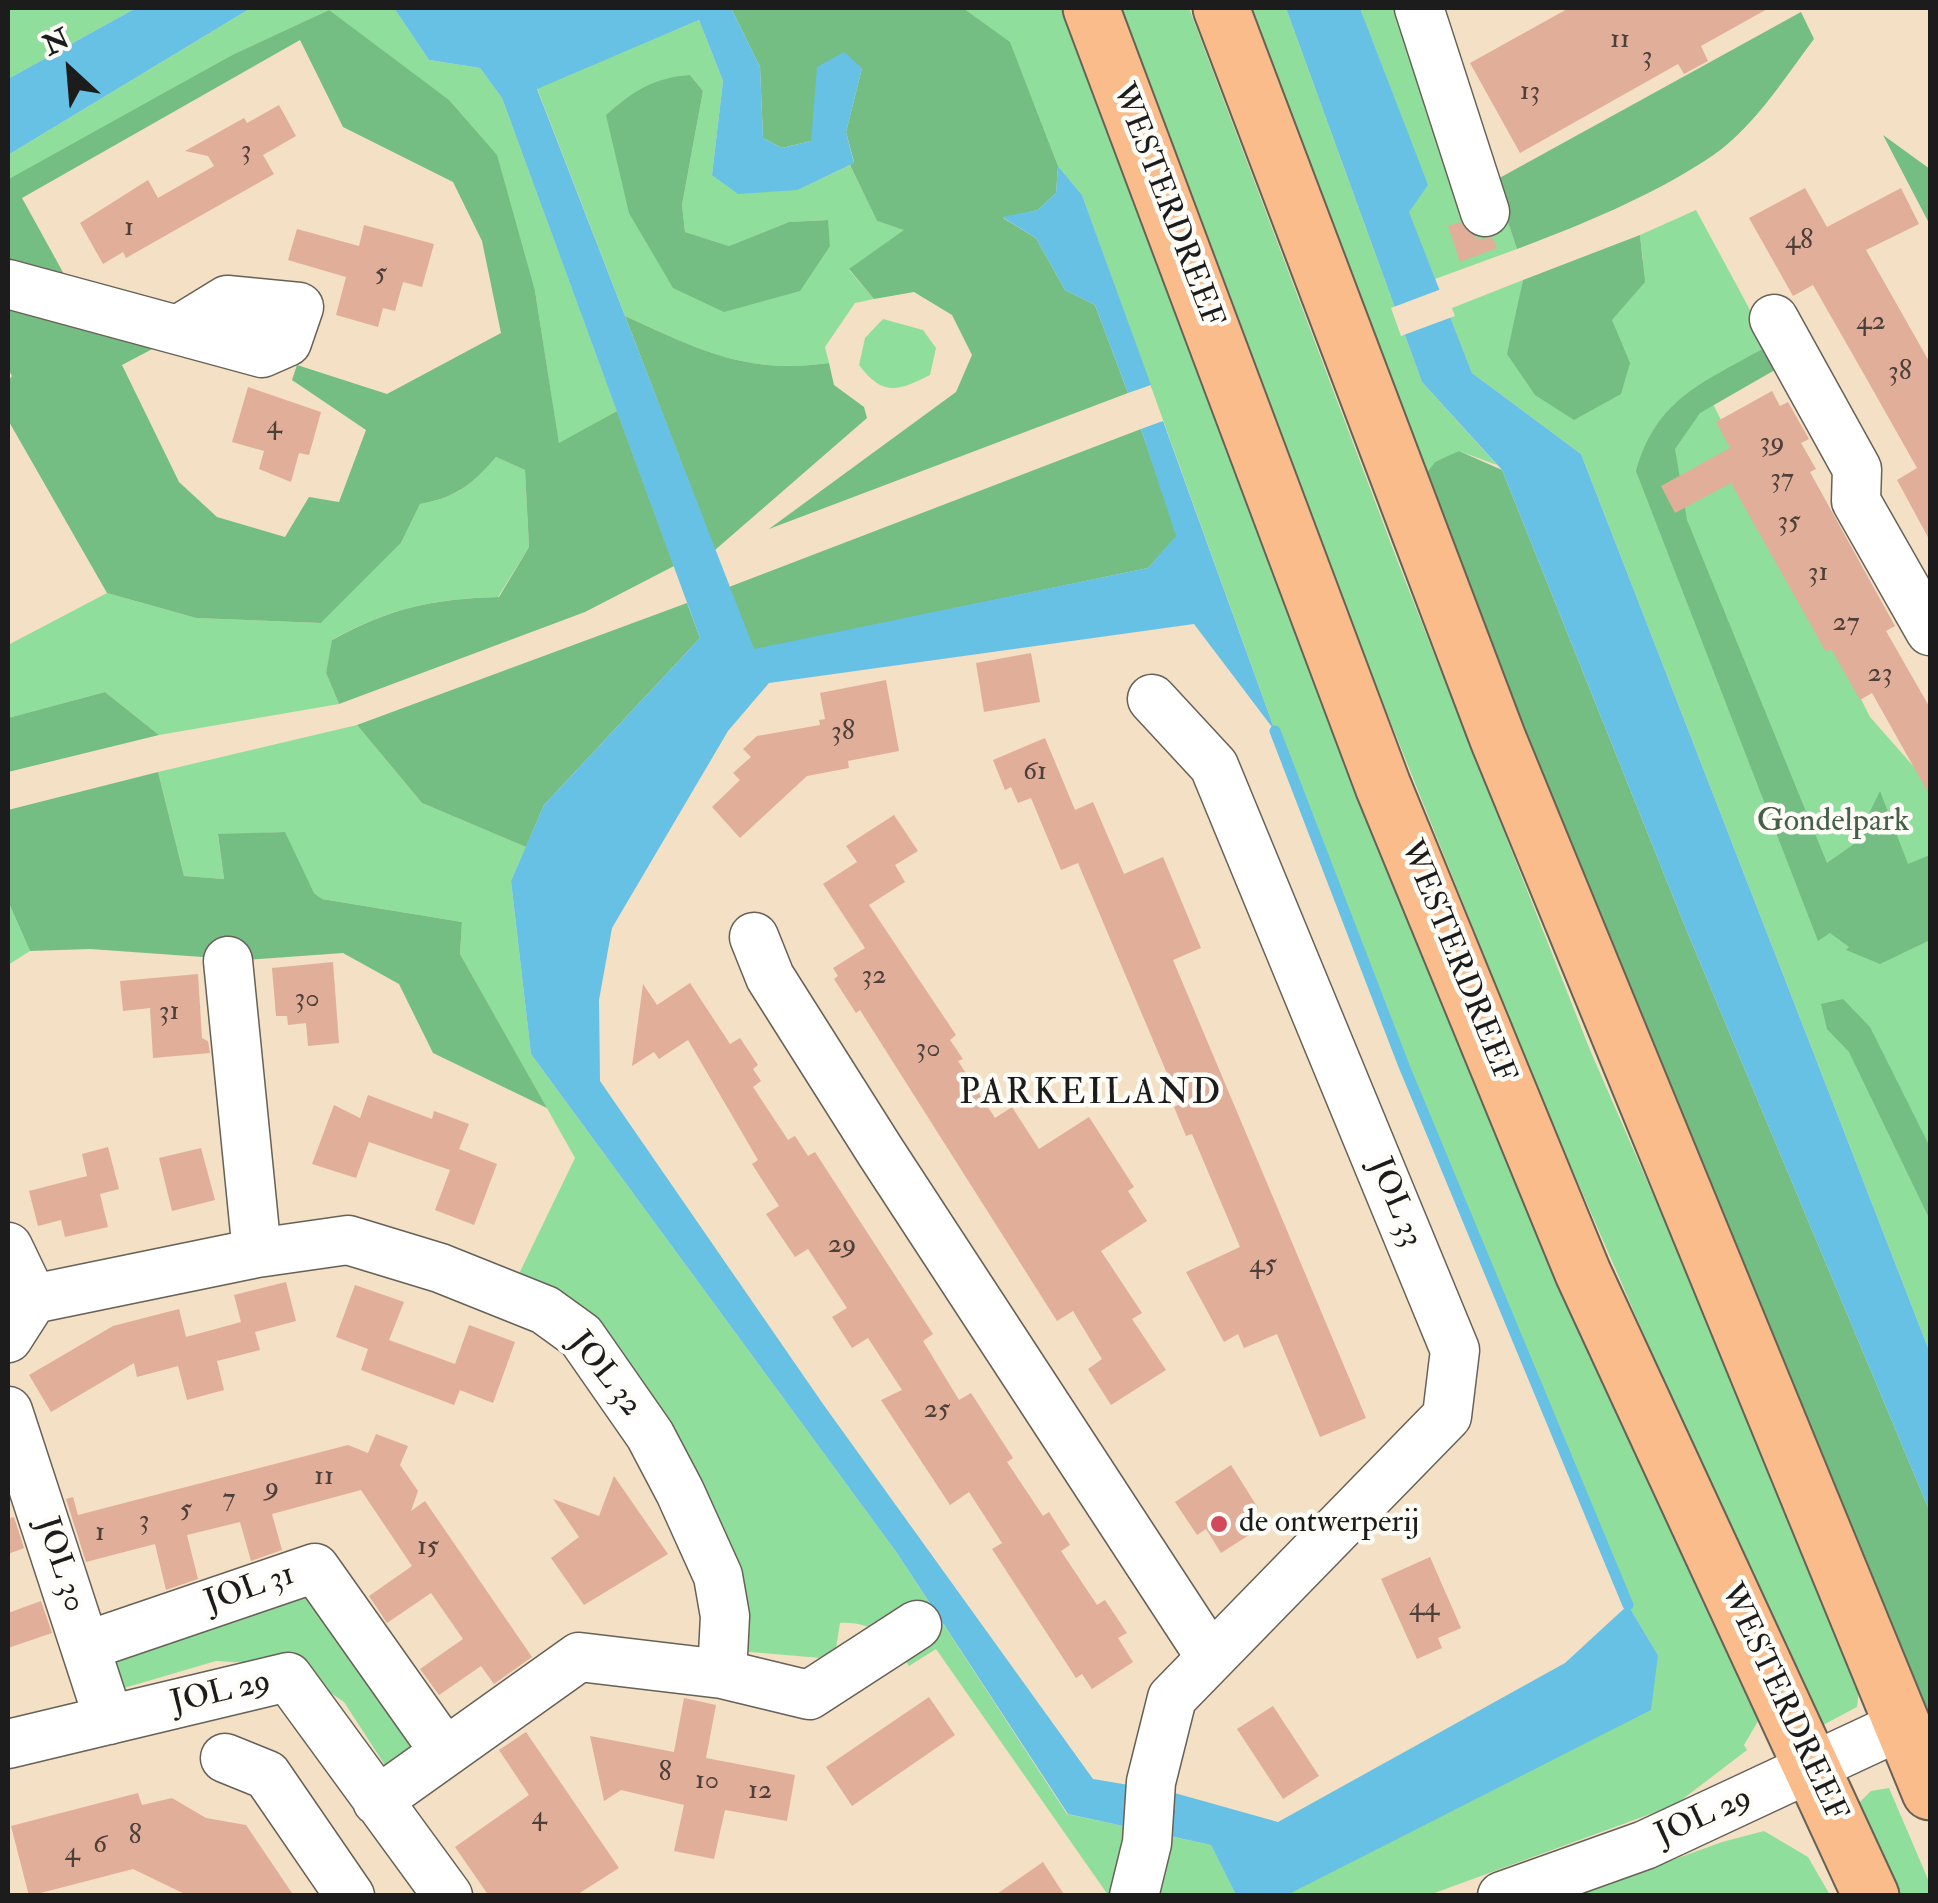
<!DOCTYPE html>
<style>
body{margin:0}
#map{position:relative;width:1938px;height:1903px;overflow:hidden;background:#f3e0c5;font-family:"IM FELL Double Pica",serif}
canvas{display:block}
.frame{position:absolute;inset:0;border:10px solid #1c1c1c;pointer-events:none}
.north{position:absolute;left:20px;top:20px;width:100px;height:100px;-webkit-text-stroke:8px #fdfcf7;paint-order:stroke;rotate:334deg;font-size:28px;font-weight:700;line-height:40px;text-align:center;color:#1c1c1c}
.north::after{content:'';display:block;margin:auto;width:35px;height:45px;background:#1c1c1c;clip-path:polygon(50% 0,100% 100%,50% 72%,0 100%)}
</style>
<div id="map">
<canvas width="1938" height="1903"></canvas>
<div class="frame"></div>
<div class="north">N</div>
</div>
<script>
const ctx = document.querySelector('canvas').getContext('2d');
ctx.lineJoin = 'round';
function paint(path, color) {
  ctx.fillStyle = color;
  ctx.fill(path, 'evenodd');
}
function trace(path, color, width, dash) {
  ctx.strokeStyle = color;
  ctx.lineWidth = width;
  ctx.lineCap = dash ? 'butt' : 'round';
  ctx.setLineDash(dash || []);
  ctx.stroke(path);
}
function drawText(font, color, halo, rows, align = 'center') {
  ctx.font = font + ' "IM FELL Double Pica",serif';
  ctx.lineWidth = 9;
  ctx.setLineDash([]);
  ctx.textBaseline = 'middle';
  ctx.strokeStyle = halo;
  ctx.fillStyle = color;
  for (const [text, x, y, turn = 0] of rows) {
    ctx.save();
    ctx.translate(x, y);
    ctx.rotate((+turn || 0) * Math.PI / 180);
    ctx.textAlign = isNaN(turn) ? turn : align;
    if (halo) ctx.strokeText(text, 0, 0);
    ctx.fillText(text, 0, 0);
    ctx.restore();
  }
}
paint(new Path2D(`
 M8,8H136L8,79Z
 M251,8H394L429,60L480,68L502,98L617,411L559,444L535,291L329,10L234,54L8,182V155Z
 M963,8H1076L1761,1716L1744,1745L1747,1750L1675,1805L1429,1895H1287L1658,1655L1628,1605L1404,1066L1275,731L1082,195L1058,166L1010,43Z
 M1114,8H1189L1399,565L1590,1050L1861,1672L1857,1707L1823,1725L1813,1724L1539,1093L1337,588Z
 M1233,8H1286L1422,382L1497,465L1459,451L1414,491Z
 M1360,8H1409L1494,181L1517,249L1435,279L1408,212L1427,185Z
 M699,20L723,81L712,175L798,190L850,165L877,221L905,230L849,270L874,299L855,303L825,347L829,363C747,375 697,349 625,316L537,88ZM690,75L703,91L682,205L685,232L729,246L789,222L827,220L830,246L673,288Z
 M1696,210L1769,345L1703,384L1870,717L1930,785V1353L1581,454L1472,373L1447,310L1523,280L1521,292L1643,260L1640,235Z
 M883,319L923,330L936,348L930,375C898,391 883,397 859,365L865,338Z
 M496,457L525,470L529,547L498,597C432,599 391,608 333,639L326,673L339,704L159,735L105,692L8,718V645L107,593L196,618L321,623L401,543L420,504C455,498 473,484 496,457Z
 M357,725L422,803L526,847L511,881L531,1054L897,1553L1067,1814L1128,1827L1118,1895H1108L936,1649L909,1666C892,1640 873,1621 840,1623L835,1654L821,1658L738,1651L739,1582L516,1280L575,1158L460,954L462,922L322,899L314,893L284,832L218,835L224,879L184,876L158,772Z
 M8,901L30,951L8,965Z
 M310,1585L426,1753L392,1776L344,1702L290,1665L216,1661L124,1688L112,1655Z
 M1889,1788L1930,1884V1895H1897L1856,1806L1871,1791Z
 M1764,1831L1808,1857L1830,1895L1574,1896L1722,1842Z
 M1164,1835L1211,1845L1236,1895L1155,1896Z`), '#90de9b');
paint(new Path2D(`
 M731,8H963L1010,42L1058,166L1056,193L1038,210L1003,218L1036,238L1065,290L1095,305L1128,393L769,529L956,392L972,355L952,315L914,292L874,299L849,269L904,230L877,221L850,165L854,162L846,132L862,68L811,141L782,148L763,138L760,67Z
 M329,10L449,100L497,155L535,291L559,443L617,411L674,566L585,612L339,704L326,673L332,640C391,608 432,599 499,597L529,547L525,470L496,457C473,484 455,498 420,504L401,543L321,623L196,618L107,593L8,420V381L12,376L8,369V307L158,346L122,365L179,482L217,517L285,537L309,497L339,502L366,430L292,380L297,365L387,394L501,333L482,241L453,182L343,127L300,40L22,198L70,285L8,270L9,179L234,54Z
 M1801,12L1814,39C1783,80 1751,132 1706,160C1649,197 1581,225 1517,249L1494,181Z
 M690,75L703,91L682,205L685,232L729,246L789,222L828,220L830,246L800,291L724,312L673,288L629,213L606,115C634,91 652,78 690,75Z
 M1883,135L1930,169V223H1929Z
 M1640,235L1645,282L1612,320L1630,363L1621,394L1574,420L1535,395L1507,354L1523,280Z
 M625,316C697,349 747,375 829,363L834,385L864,407L867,418L715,550Z
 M1769,345L1780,367L1700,413L1675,449L1687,520L1827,863L1854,844L1880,791L1908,864L1930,855V940L1880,964L1846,950L1849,947L1830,933L1818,941L1636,471C1657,396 1706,382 1769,345Z
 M1141,429L1177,536L1148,568L754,650L729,587Z
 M1459,451L1502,470L1686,929L1930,1512V1742L1414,491L1435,462Z
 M687,603L700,638L544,805L526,847L422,803L357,725Z
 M105,692L159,735L8,772V718Z
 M158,772L184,876L224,879L218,834L285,832L314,893L322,899L462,922L460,954L547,1108L433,1053L399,984L343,953L245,960L90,949L30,951L8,901V810Z
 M1843,999L1870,1027L1930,1147V1220L1849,1052L1827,1029L1821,1004Z`), '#74bd83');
paint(new Path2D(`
 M136,8H251L8,155V79Z
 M394,8H731L760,67L763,138L782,148L811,141L817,67L844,52L862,68L846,132L854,163L798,190L738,194L712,175L723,81L699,20L537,89L754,649L1148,568L1176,536L1141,429L1163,421L1275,731L1194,624L769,683L728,731L612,928L599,1000L600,1081L823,1404L1093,1779L1171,1792L1278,1822L1565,1663L1628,1605L1658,1655L1651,1710L1287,1895H1236L1211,1845L1068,1814L897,1553L531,1054L511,881L544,805L700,638L502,98L480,68L429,60Z
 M1286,8H1360L1428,185L1409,212L1472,373L1581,454L1930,1353V1512L1686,929L1502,470L1422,382Z
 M1058,166L1082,195L1151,385L1128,393L1095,305L1065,290L1036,238L1002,217L1038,210L1056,193Z`), '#67c1e4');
paint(new Path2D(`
 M1444,288L1455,316L1401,336L1391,308Z`), '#f3e0c5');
trace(new Path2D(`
 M1275,731L1404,1066L1628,1605`), '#67c1e4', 11);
paint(new Path2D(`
 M1569,8H1769L1701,46L1708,61L1684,74L1678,64L1520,153L1470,63Z
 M279,105L296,136L263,155L274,174L126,258L123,252L103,264L80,223L148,180L158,198L214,166L208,156L185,151L244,118L247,123Z
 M1805,188L1827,227L1901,188L1919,224L1866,250L1930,363V541L1897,480L1917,468L1865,376L1813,285L1793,296L1749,218Z
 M1460,222L1478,239L1493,238L1497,248L1460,262L1448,226Z
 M364,225L434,244L422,287L403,282L395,311L383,308L378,327L336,315L346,277L288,260L297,229L359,246Z
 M248,387L321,412L309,455L299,453L291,482L259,469L264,451L232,442Z
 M1772,391L1780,406L1788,402L1809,439L1801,443L1816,469L1810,472L1895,626L1886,631L1930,708V796L1872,693L1860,700L1831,649L1826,652L1731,483L1675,513L1661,486L1730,448L1716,422Z
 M1031,653L1040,702L984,712L976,663Z
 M886,680L899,751L848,761L849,768L807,776L740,838L712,807L740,780L733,773L751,757L743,749L757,736L820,725L819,720L825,719L820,693Z
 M1045,738L1075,810L1093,802L1124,874L1163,857L1201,948L1173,960L1366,1418L1320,1437L1277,1334L1244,1348L1238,1334L1224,1342L1186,1272L1240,1247L1192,1134L1186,1136L1174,1107L1180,1104L1078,863L1061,870L1031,798L1018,803L1011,787L1005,790L993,760Z
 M894,815L918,851L895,865L905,882L869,905L956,1035L950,1040L963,1059L958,1061L995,1118L1012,1107L1039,1149L1089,1117L1134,1187L1128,1191L1147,1221L1101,1251L1142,1313L1132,1319L1166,1370L1111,1405L1088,1369L1102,1359L1073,1311L1057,1321L860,1010L856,1013L834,979L838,976L833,968L865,948L823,884L857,862L846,846Z
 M333,962L339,1043L308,1046L306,1023L288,1025L287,1016H276L272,968Z
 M198,974L202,1038L208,1041L210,1053L153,1058L150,1008L123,1011L120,981Z
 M690,983L730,1044L740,1038L758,1065L753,1069L761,1081L753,1087L788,1140L795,1136L808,1156L815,1152L933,1334L923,1341L959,1400L971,1393L1013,1458L1007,1462L1043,1516L1049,1512L1070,1545L1061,1551L1097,1605L1105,1600L1127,1633L1118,1638L1133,1662L1092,1689L1082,1674L1076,1678L992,1549L1002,1543L969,1492L950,1505L881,1400L902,1390L868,1338L852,1348L832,1317L847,1308L808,1249L795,1257L766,1214L779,1206L752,1164L758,1160L688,1040L659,1059L654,1052L632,1066L643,984L657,1005Z
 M368,1095L432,1119L434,1111L469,1124L459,1149L497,1164L474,1225L435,1210L450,1170L369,1142L356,1178L312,1164L334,1105L360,1118Z
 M108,1147L119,1189L100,1194L108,1227L65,1237L61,1220L38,1226L29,1191L87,1176L82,1154Z
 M201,1148L215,1200L172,1211L159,1158Z
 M286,1282L296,1321L255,1332L260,1350L217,1361L224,1390L187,1400L178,1366L137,1377L134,1363L51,1412L29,1375L113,1326L179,1309L186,1337L241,1322L234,1295Z
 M355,1285L404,1302L389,1340L455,1364L469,1325L515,1342L493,1403L460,1390L454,1405L361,1370L368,1349L336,1337Z
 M376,1434L408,1446L400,1465L418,1491L411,1511L425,1501L532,1657L494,1684L481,1666L439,1695L420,1669L463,1639L431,1593L387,1623L369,1596L412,1566L361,1490L272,1514L282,1550L251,1561L240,1522L187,1535L198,1579L166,1590L155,1544L86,1562L66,1499L73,1497L78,1515L348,1445L368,1453Z
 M1231,1465L1258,1508L1253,1511L1263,1526L1221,1553L1206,1529L1197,1535L1175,1502Z
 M614,1476L668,1554L584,1605L551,1558L579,1537L553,1499L599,1516Z
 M14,1517L24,1548L8,1554V1519Z
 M1430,1557L1461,1628L1438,1638L1442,1648L1417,1659L1381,1579Z
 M41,1601L52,1633L8,1648V1613Z
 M929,1697L955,1735L852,1806L826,1767Z
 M684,1698L716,1705L706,1758L795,1775L787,1821L725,1810L714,1859L674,1851L684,1805L621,1790L604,1801L590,1736L674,1752Z
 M1273,1706L1319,1776L1283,1799L1237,1729Z
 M526,1732L619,1868L575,1896H489L455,1847L529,1795L499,1750Z
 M138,1793L142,1805L172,1798L206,1818L246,1825L294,1896H189L133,1869L29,1896L11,1826Z
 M1043,1862L1065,1896H994Z`), '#e1ae99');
const minor = new Path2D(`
 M1419,8L1485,212
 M8,284L262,353L287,342L299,307L227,300L178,330
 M1774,319L1857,469L1856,501L1930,631
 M754,937L770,977L880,1151L1211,1658
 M228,961L257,1253
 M8,1247L33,1299L8,1338
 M33,1299L257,1253L348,1240L440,1268L545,1310L581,1336L650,1435L680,1492L718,1576L725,1616L722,1674
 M8,1411L109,1720
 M86,1646L315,1568L445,1752
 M8,1744L288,1677L448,1896
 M225,1758L267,1775L350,1896
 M377,1801L579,1657L722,1674L809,1695L917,1625
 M1134,1896L1147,1843L1151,1782L1172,1698L1447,1416L1455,1350L1214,766L1152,699
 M1502,1896L1645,1845L1900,1726`);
const major = new Path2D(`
 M1091,8L1383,786L1583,1273L1871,1896
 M1221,8L1498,739L1930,1792`);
trace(minor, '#676157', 51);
trace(major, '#676157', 59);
trace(minor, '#fff', 48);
trace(major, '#f9bc8a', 55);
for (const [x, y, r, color] of [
 [1219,1524,10,"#d1495b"]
]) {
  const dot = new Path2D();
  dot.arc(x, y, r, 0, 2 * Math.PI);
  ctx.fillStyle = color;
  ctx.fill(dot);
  trace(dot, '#fdfcf7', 4);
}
drawText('28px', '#4d403b', null, [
 ["11",1620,41],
 ["3",1647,58],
 ["13",1530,93],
 ["3",246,152],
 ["1",129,229],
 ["48",1799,242],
 ["5",381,275],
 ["42",1871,323],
 ["38",1900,373],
 ["4",274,427],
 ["39",1772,444],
 ["37",1782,480],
 ["35",1789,523],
 ["31",1818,574],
 ["27",1846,624],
 ["23",1880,675],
 ["38",843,733],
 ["61",1035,773],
 ["32",874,977],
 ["30",307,1000],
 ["31",169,1013],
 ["30",928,1050],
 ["29",842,1246],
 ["45",1263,1266],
 ["25",937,1411],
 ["11",324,1478],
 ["9",272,1489],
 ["7",229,1500],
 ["5",186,1511],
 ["3",144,1522],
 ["1",100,1534],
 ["15",428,1548],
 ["44",1424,1609],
 ["8",665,1774],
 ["10",707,1782],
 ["12",760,1792],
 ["4",539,1818],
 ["8",135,1837],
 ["6",100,1846],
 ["4",72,1854]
]);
drawText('32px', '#1c1c1c', '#fdfcf7', [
 ["WESTERDREEF",1166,206,69],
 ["WESTERDREEF",1456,962,68],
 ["JOL 33",1394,1203,68],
 ["JOL 32",604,1375,52],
 ["JOL 30",59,1565,72],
 ["JOL 31",250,1590,-19],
 ["JOL 29",221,1694,-13],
 ["WESTERDREEF",1782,1703,65],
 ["JOL 29",1704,1818,-24]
]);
drawText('32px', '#456048', '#fdfcf7', [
 ["Gondelpark",1833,823]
]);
drawText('32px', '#1c1c1c', '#fdfcf7', [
 ["de ontwerperij",1239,1524]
], 'left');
ctx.letterSpacing = '2.5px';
drawText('35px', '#1c1c1c', '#fdfcf7', [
 ["PARKEILAND",1091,1095]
]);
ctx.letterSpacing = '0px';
</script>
